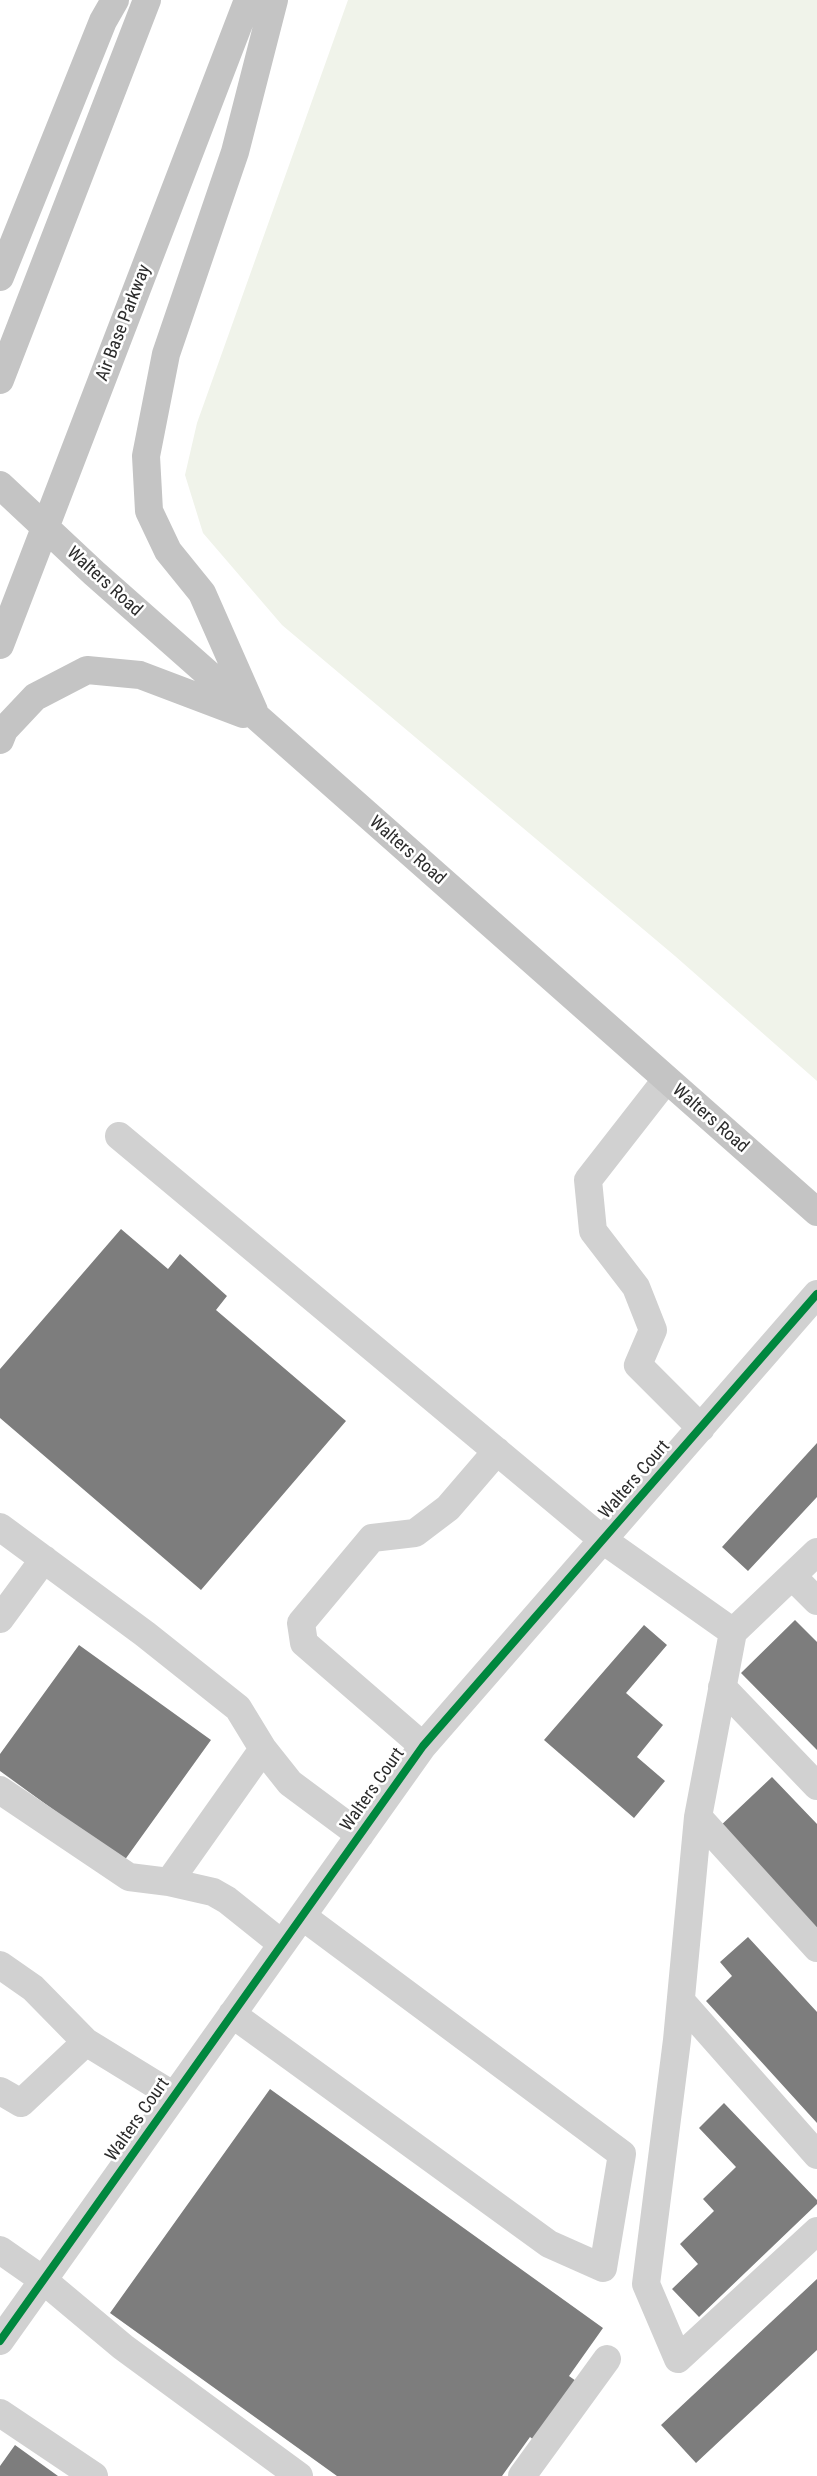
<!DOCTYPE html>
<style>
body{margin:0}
canvas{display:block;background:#fff}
</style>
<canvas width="817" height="2476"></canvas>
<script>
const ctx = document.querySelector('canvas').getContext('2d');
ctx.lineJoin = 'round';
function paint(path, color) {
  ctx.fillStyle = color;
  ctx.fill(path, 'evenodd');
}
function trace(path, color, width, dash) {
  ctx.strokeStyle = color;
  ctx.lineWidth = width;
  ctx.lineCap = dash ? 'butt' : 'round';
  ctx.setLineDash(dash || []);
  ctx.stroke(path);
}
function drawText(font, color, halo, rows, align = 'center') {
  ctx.font = font + ' "Roboto Condensed",sans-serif';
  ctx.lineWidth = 5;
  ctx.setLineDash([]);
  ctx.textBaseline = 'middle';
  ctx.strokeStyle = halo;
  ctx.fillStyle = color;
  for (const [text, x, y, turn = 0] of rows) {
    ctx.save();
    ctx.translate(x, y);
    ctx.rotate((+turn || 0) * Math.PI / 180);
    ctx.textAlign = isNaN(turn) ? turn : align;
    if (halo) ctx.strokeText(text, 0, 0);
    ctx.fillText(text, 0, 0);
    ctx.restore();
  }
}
paint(new Path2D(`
 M348,0H817V1081L675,956L282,625L203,533L185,475L197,423Z`), '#f0f3ea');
paint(new Path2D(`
 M121,1229L168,1269L180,1254L227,1296L216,1310L346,1421L201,1590L0,1418V1369Z
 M817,1443V1497L748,1571L722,1547Z
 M795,1620L817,1642V1750L741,1673Z
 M644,1625L667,1645L626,1693L663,1725L637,1757L665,1781L634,1818L544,1740Z
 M79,1645L211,1740L124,1861L0,1771V1754Z
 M772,1777L817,1824V1934L717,1829Z
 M748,1937L817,2012V2123L706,2001L732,1976L720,1962Z
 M270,2089L603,2328L569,2376L583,2386L540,2445L530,2437L502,2476H337L110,2313Z
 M724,2103L817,2200V2204L699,2317L672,2289L698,2264L680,2244L714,2211L703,2199L736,2167L699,2128Z
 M817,2279V2350L696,2463L661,2425Z
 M15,2445L58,2476H0V2466Z`), '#7d7d7d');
trace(new Path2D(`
 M666,1080L588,1180L593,1231L636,1287L653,1330L638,1365L701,1428
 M119,1136L603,1540L733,1632
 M0,1527L145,1634L238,1708L263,1749L290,1783L360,1835
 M817,1552L733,1632L698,1817L677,2040L646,2284L678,2359L817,2231
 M792,1576L817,1601
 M0,1619L44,1559
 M722,1687L817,1786
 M423,1746L304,1643L301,1623L372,1538L415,1533L448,1508L497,1451
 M0,1790L129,1877L169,1882L213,1892L227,1900L282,1944
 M698,1817L817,1948
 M169,1882L263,1749
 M0,1965L33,1988L86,2042L174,2096
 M681,2001L817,2155
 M232,2014L549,2244L603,2268L622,2154L302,1916
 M0,2091L21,2103L86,2042
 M0,2250L43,2280L123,2347L299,2476
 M0,2341L423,1746L817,1294
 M0,2413L94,2476
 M522,2476L607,2359`), '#d1d1d1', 28);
trace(new Path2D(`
 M0,277L103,21L115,0
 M0,380L147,0
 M0,485L94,573L817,1212
 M0,645L248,0
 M254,711L202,593L168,551L149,511L146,456L166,354L235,152L274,0
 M0,740L4,730L35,697L87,670L140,675L243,714`), '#c4c4c4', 28);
trace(new Path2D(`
 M0,2341L423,1746L817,1294`), '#00873e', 8);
drawText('18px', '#2c2c2c', '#fff', [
 ["Air Base Parkway",124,323,-69],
 ["Walters Road",104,582,42],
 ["Walters Road",407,851,41],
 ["Walters Road",710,1119,41],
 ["Walters Court",635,1480,-49],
 ["Walters Court",373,1790,-55],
 ["Walters Court",138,2120,-55]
]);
</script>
